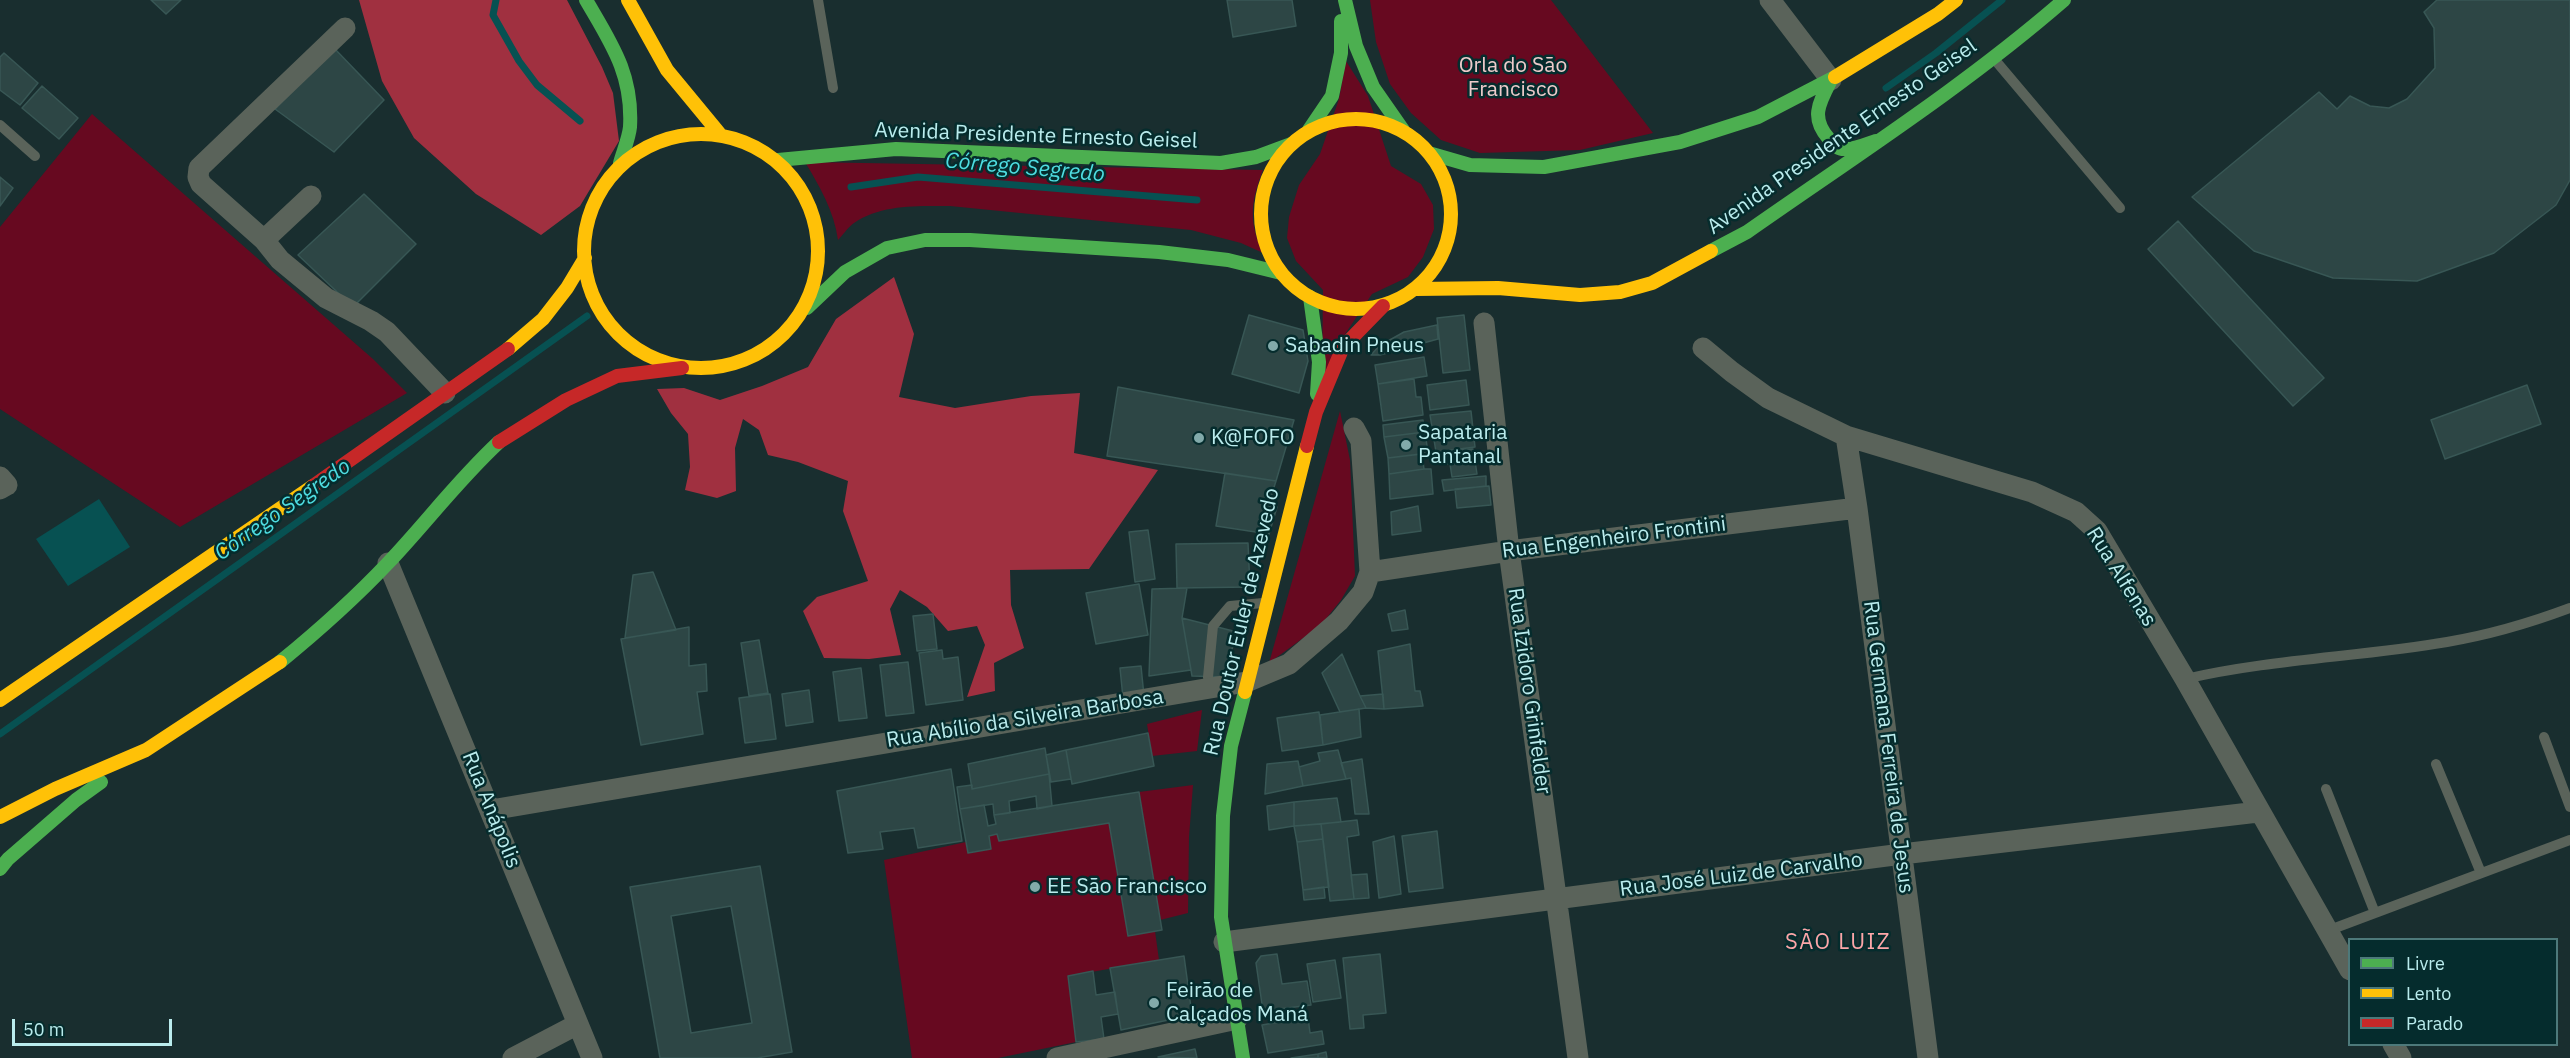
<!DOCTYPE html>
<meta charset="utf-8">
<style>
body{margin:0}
#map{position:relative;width:2570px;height:1058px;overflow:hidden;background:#192e2f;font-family:"IBM Plex Sans",sans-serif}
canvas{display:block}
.legend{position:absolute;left:2348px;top:938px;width:210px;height:108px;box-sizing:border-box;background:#052c2d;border:2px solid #4d797a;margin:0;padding:8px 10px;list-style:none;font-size:18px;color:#baeced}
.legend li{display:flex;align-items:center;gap:12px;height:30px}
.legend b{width:30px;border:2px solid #4d797a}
.scale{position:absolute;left:12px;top:1019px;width:160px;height:27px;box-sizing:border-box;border:3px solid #baeced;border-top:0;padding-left:8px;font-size:18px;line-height:21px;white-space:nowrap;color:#baeced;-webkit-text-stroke:4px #052c2d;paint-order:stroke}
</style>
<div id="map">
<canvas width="2570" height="1058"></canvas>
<ul class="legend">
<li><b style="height:8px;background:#4caf50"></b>Livre</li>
<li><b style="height:8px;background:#ffc107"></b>Lento</li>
<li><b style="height:8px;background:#c62828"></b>Parado</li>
</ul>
<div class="scale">50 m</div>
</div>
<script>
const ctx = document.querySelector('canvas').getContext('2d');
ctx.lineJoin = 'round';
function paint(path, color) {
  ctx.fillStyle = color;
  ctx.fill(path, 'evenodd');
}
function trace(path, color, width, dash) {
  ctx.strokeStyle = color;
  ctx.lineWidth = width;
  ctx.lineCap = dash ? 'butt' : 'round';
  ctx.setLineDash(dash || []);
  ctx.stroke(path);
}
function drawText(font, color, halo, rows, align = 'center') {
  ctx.font = font + ' "IBM Plex Sans",sans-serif';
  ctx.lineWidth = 5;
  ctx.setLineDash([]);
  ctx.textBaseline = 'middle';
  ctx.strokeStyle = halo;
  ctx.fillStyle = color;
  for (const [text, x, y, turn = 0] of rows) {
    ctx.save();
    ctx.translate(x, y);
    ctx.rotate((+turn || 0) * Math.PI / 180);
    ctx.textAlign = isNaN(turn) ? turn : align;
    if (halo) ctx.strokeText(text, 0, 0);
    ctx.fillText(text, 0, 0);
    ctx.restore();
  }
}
paint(new Path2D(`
 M1370,0H1551L1653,133L1580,150L1480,153L1441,140L1411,113L1390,84L1376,42Z
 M1346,61L1368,96L1391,166L1421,184L1433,205L1434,229L1423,257L1408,277L1372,294L1339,343L1322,384L1323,290L1296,261L1287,238L1289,217L1299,185L1320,154L1339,99Z
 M92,114L373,359L407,393L180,527L0,409V227Z
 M805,162L1263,170C1251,201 1248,222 1263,253L1241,243L1191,230L950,206C919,206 881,204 854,223C848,227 843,235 838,240C834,211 820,187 805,162Z
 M1340,411L1350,460L1355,576L1341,600L1321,625L1269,663Z
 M1202,710L1197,751L1152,756L1147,724Z
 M1193,785L1189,837L1188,913L1160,920L1139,792Z
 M1109,823L1128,935L1155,931L1159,960L1069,976L1076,1042L998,1058H912L884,860L966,842L968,853L991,849L989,836L997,834L999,841Z`), '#670920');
paint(new Path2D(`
 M359,0H567L602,67L613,93L619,141L580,206L541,235L476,194L414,138L382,81Z
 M894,277L914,334L899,397L955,408L1031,396L1080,393L1074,453L1158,470L1089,569L1010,570L1011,605L1024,648L994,663L995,691L967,697L985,645L977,626L948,631L927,607L900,590L890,609L901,655L869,659L824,658L803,611L817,597L868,581L843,511L848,481L798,462L768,455L759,430L743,419L735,448L736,491L717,498L685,490L690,467L688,434L671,413L657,389L684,388L720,400L762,386L808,367L836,319Z`), '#a03040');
paint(new Path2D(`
 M99,499L130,547L68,586L36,539Z`), '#075152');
trace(new Path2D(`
 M496,0L493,15L519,61L537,85L580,121
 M1886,88L1936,53L2002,0
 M851,187L918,177L1197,200
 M0,734L587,316`), '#075152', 7);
const building = new Path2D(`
 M151,0H181L166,14Z
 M1227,0H1292L1296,26L1233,37Z
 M2437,0H2570V180L2556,205L2494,253L2417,281L2333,278L2254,251L2192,197L2319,92L2337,109L2350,96L2370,106L2389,108L2407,99L2435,68L2434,28L2424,12Z
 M334,48L384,100L334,152L275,109Z
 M4,53L38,83L20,105L0,90V57Z
 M42,86L78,118L59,139L22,108Z
 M0,177L13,188L0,206Z
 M364,194L416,244L353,307L298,255Z
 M2178,221L2324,378L2293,406L2148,249Z
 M1249,315L1303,330L1308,361L1299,393L1232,374Z
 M1464,315L1470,370L1443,373L1437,318Z
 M1437,325L1438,339L1380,355H1371L1379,346L1404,332Z
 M1424,357L1427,376L1378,384L1375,365Z
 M1414,379L1416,397H1421L1423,415L1383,421L1378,384Z
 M1466,380L1469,405L1430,410L1427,385Z
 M2527,385L2541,424L2445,459L2431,420Z
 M1118,387L1294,420L1276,481L1107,456Z
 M1471,411L1475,447L1436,452L1430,415Z
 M1423,420L1425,432L1384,437L1383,425Z
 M1425,432L1428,453L1388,458L1384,437Z
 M1473,449L1475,461L1446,464L1445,452Z
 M1422,454L1424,469L1389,474L1388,458Z
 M1475,461L1477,474L1452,477L1450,464Z
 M1424,469H1431L1433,494L1390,499L1389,474Z
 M1225,473L1276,481L1268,506L1277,507L1269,534L1216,526Z
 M1486,476V486L1444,491L1442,480Z
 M1489,486L1491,505L1457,508L1455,489Z
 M1418,506L1421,531L1392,535L1391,512Z
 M1148,530L1155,579L1135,582L1129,532Z
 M1248,543L1250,587L1177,588L1176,544Z
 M653,572L676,630L625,638L633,575Z
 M1139,584L1148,635L1096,644L1086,593Z
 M1187,588L1182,618L1191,670L1149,676L1152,589Z
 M1405,610L1408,629L1392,631L1388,614Z
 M933,614L937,649L917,651L913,616Z
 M1182,618L1237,632L1224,677L1192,676Z
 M689,627V666L706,664L707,691L697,692L703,734L641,745L621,639Z
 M759,640L768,693L749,696L741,643Z
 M1410,644L1415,691H1420L1423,706L1384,709L1378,651Z
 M942,650L943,659L958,657L963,700L926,705L919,653Z
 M1342,654L1360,696L1366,708L1340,712L1322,673Z
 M908,662L914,713L886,716L880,665Z
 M1141,666L1144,696L1123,698L1120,668Z
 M861,668L867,718L839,721L833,672Z
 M809,690L813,722L786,726L782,694Z
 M770,694L776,739L745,743L739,698Z
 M1383,694L1384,709L1366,708L1360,696Z
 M1359,709L1361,737L1323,745L1320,715Z
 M1319,712L1323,745L1282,751L1277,718Z
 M1148,733L1154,766L1072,784L1066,750Z
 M1045,748L1049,774L972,789L968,764Z
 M1066,750L1071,779L1051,782L1046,755Z
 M1338,750L1346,779L1303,786L1299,767L1320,761L1318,753Z
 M1362,759L1369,814H1355L1351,778L1346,779L1341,763Z
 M1298,761L1303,786L1265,794L1267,764Z
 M951,769L962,841L918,848L914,828L880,832L883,849L848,853L837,791Z
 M1049,774L1052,806L1037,809L1036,796L1009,801L1010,813L994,815L993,804L960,809L957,787L972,785V789Z
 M1139,792L1162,930L1128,936L1109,823L999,841L997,834L989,836L991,849L968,853L960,809L984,805L988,826L996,824L994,815Z
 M1337,798L1341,822L1294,826V802Z
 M1294,802V826L1269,830L1267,806Z
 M1357,820L1359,835L1347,837L1354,899L1330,901L1321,824Z
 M1321,824L1323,839L1297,842L1294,826Z
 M1437,831L1443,888L1409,892L1402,836Z
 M1394,836L1401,894L1379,898L1373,842Z
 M1323,839L1329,887L1303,890L1297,842Z
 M760,866L792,1052L757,1058H660L630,887ZM731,906L752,1023L691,1033L671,916Z
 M1367,874L1369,898L1354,899L1351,875Z
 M1324,887L1325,898L1304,900L1303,890Z
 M1277,954L1282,984L1307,981L1311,1005L1263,1011L1256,963L1261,956Z
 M1380,954L1386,1013L1363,1015L1364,1028L1350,1029L1343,958Z
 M1184,956L1192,1015L1121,1030L1110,968Z
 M1335,960L1341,998L1313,1002L1307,964Z
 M1093,971L1096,995L1115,992L1118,1014L1101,1017L1104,1039L1076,1042L1068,976Z
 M1308,1017L1310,1033L1322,1031L1324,1044L1268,1053L1262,1025Z
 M1195,1049L1197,1058L1158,1057Z
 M1326,1052L1327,1058H1318V1054Z
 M1318,1054V1058H1291Z`);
paint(building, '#2d4645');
trace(building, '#385755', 1.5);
trace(new Path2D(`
 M818,0L833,88
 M1995,60L2120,208
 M0,125L35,156
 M2185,679C2271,659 2360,657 2447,642C2489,635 2530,623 2570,608
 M1210,688L1208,677L1213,626L1230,606L1263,603
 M2544,737L2570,807
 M2436,764L2481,873
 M2326,789L2375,913
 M2327,931L2570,840`), '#5a635a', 10);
trace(new Path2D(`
 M1770,0L1831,80
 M311,196L264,240L280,260L326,298L371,321L387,332L445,393
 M264,240L201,184L198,177L199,168L345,28
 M1484,323L1509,551L1578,1058
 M1703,348L1732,372L1768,398L1846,436L2032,492L2076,512L2097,531L2185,679L2350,970
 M1846,436L1857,508L1928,1058
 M0,477L7,485L0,489
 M388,563L592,1058
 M1370,572L1509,551L1857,508
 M491,810L1246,682L1289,664L1339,621L1363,592L1370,572L1361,441L1354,428
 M1224,942L1902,854L2258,812
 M2393,1044L2401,1058
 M513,1058L578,1024
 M1057,1058L1237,1019`), '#5a635a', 21);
trace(new Path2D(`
 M586,0C611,43 633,74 630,127C629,138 623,152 620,163
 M1345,0L1356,46L1373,87L1403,130
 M1831,80C1819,103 1810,118 1829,139C1834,144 1837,149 1844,149C1855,150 1866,144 1876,141
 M1309,130L1332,96L1341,53V21
 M1432,154L1470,165L1544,167L1680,142L1758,117L1835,77
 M778,160L896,149L1221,163L1256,157L1291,144
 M1711,251L1747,232C1854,157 1965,86 2064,0
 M1310,297L1319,362L1317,394
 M807,308L845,272L887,248L925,240H970L1159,252L1228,260L1281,273
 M280,662C318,631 354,599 388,563C426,523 458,480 499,442
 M0,869L8,859L76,800L101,782
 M1243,1058L1221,917L1223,816L1231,746L1245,692`), '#4caf50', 14);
trace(new Path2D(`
 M628,0L667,70L719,133
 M1835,77L1938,14L1956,0
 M1261 214a95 95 0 1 1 190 0a95 95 0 1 1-190 0Z
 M584 251a117 117 0 1 1 234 0a117 117 0 1 1-234 0Z
 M1416,289L1498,288L1580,295L1620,292L1652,283L1711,251
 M508,349L543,319L567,288L585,258
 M1245,692L1307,446
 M0,700L313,486
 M0,817L55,789L146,750L280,662`), '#ffc107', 14);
trace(new Path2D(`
 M499,442L566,400L617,376L682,368
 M1307,446L1316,412L1343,347L1383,306
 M313,486L508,349`), '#c62828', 14);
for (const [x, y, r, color] of [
 [1273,346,6,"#82aaaa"],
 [1199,438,6,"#82aaaa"],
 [1406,445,6,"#82aaaa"],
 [1035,887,6,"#82aaaa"],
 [1154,1003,6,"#82aaaa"]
]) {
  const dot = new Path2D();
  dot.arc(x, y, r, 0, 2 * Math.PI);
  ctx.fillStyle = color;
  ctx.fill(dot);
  trace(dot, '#052c2d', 2);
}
drawText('21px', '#eecbcb', '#052c2d', [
 ["Orla do São",1513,66],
 ["Francisco",1513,90]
]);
drawText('21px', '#baeced', '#052c2d', [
 ["Avenida Presidente Ernesto Geisel",1036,136,2],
 ["Avenida Presidente Ernesto Geisel",1842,137,-35],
 ["Rua Engenheiro Frontini",1614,538,-7],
 ["Rua Alfenas",2121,577,58],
 ["Rua Doutor Euler de Azevedo",1242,622,-77],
 ["Rua Izidoro Grinfelder",1529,691,82],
 ["Rua Abílio da Silveira Barbosa",1025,719,-9],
 ["Rua Germana Ferreira de Jesus",1888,747,83],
 ["Rua Anápolis",491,810,68],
 ["Rua José Luiz de Carvalho",1741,875,-7]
]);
drawText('21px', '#baeced', '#052c2d', [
 ["Sabadin Pneus",1285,346],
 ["Sapataria",1418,433],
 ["Pantanal",1418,457],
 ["K@FOFO",1211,438],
 ["EE São Francisco",1047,887],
 ["Feirão de",1166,991],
 ["Calçados Maná",1166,1015]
], 'left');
drawText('italic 22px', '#4edce0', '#052c2d', [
 ["Córrego Segredo",1025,168,5],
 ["Córrego Segredo",283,510,-35]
]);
ctx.letterSpacing = '1.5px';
drawText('22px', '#fba6a8', '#052c2d', [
 ["SÃO LUIZ",1838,943]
]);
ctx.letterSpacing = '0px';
</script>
